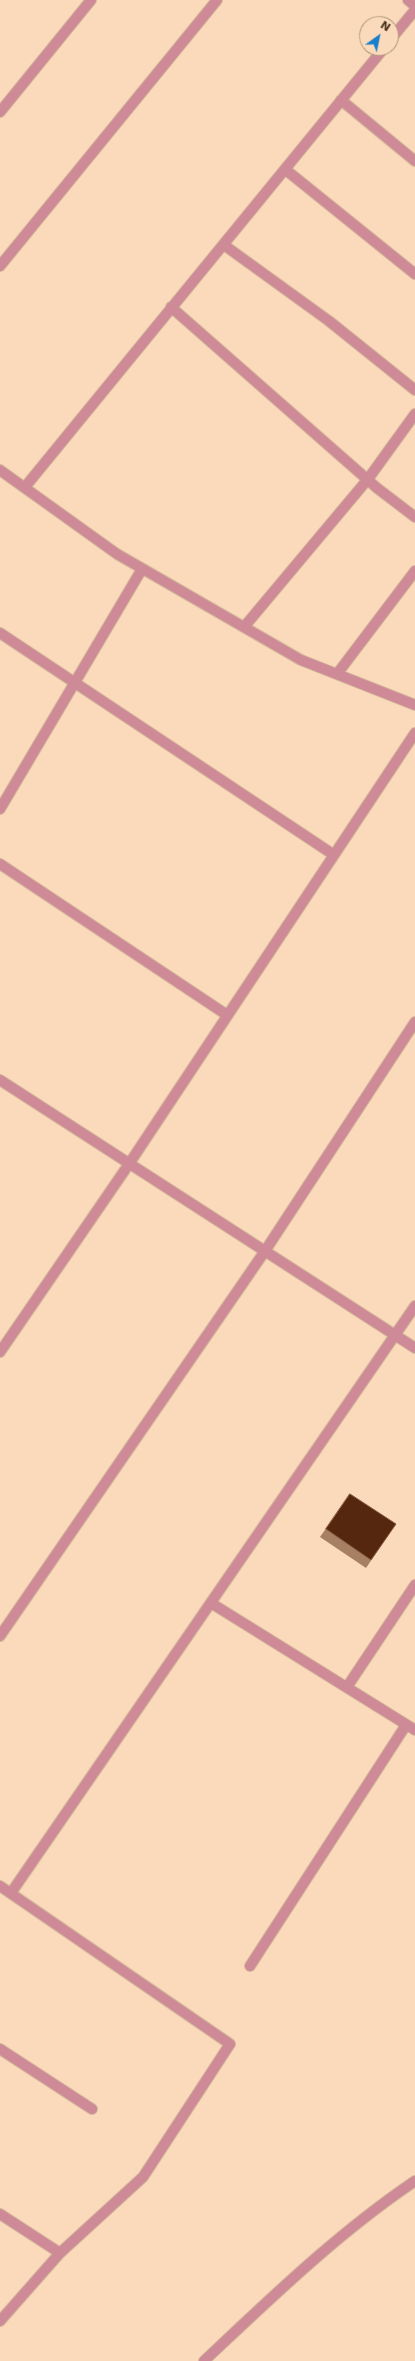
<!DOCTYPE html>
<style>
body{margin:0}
#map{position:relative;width:415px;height:2361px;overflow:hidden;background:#fadabb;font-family:"DejaVu Sans",sans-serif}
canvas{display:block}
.north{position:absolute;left:359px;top:16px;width:40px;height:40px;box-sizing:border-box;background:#fadabb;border:1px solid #b1967a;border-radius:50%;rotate:33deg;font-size:11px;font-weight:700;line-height:16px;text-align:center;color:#432f19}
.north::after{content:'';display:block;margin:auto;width:14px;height:18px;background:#1a7fca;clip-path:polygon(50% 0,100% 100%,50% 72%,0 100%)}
</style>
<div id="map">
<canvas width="415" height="2361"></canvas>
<div class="north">N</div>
</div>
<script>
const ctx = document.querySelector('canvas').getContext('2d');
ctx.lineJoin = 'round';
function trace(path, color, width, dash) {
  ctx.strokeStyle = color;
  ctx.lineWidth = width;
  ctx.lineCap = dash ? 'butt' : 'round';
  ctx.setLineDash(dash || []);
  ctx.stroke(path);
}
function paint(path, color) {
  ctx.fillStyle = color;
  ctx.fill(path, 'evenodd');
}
const lane = new Path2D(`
 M250,1966L406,1725`);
const street = new Path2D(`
 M408,0L415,6
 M391,39L415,10
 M341,100L415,161
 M0,112L91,0
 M286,170L415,274
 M224,245L329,321L415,390
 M0,266L217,0
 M171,307L377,488L415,517
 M0,470L117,554L301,660L415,705
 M25,487L384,48
 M244,627L368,479L415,414
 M0,633L334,855
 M337,674L415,571
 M0,809L142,569
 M0,864L227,1015
 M0,1080L415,1348
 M0,1352L129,1164L415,733
 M211,1603L415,1730
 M0,1636L265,1251L415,1022
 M347,1687L415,1585
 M0,1886L230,2044L143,2177L60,2253L0,2321
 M11,1893L415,1306
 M0,2049L92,2109
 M0,2214L60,2253
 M204,2361C271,2298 338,2233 415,2181`);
trace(lane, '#d5b89b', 12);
trace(street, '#d5b89b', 12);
trace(lane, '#ce8a97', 10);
trace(street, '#ce8a97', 10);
paint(new Path2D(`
 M350,1494L396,1524L366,1568L320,1537Z`), '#a78064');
const building = new Path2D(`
 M350,1494L396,1524L371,1560L326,1529Z`);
paint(building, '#54270e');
trace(building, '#865d42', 1);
</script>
